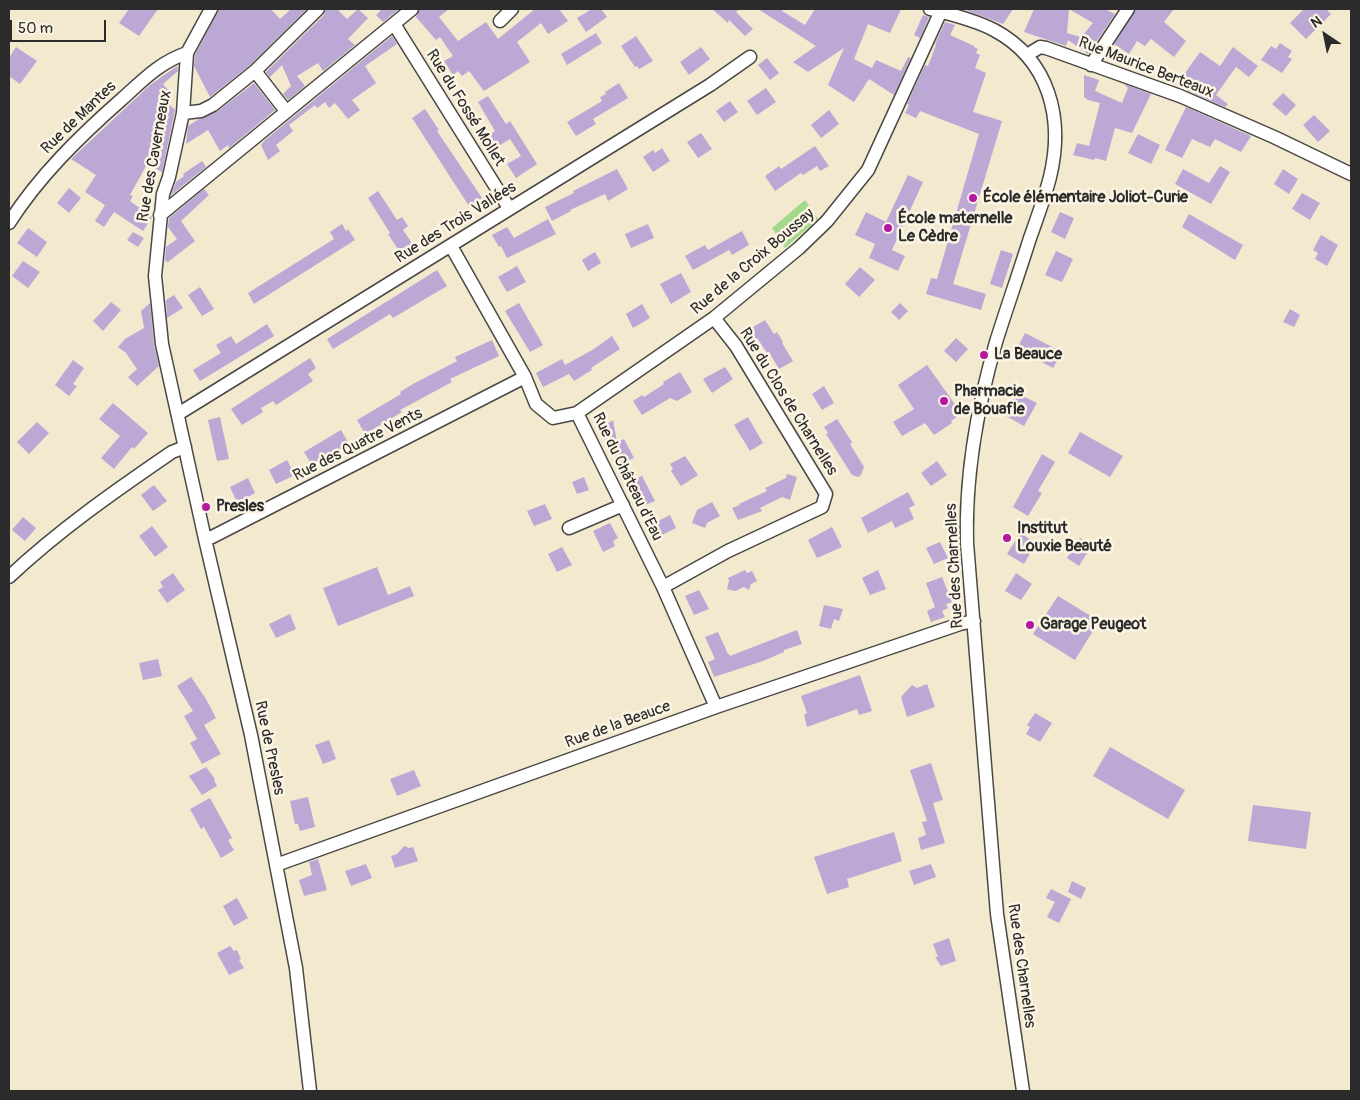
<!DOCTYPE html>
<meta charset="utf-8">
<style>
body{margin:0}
#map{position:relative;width:1360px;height:1100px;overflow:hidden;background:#f3e9cf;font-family:Pangolin,sans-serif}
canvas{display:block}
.frame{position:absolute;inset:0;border:10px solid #2b2b2b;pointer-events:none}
.north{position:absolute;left:1300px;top:10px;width:50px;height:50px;-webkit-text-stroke:4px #fcf5e5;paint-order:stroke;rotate:326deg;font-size:14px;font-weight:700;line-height:20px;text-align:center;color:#2b2b2b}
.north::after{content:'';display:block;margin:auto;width:18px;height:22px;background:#2b2b2b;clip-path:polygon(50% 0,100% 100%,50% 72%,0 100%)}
.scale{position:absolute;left:10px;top:20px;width:96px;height:22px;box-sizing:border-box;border:2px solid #2b2b2b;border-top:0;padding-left:6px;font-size:15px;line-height:18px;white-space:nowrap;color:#2b2b2b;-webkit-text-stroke:4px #fcf5e5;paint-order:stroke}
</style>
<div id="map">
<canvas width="1360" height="1100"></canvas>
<div class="frame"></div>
<div class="north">N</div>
<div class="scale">50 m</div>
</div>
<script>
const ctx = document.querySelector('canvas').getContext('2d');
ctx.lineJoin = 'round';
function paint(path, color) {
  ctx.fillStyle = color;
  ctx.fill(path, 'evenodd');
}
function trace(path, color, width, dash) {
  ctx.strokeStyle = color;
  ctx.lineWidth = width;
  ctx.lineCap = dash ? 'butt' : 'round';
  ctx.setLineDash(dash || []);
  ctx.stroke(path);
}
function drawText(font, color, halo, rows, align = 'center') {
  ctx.font = font + ' Pangolin,sans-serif';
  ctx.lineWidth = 5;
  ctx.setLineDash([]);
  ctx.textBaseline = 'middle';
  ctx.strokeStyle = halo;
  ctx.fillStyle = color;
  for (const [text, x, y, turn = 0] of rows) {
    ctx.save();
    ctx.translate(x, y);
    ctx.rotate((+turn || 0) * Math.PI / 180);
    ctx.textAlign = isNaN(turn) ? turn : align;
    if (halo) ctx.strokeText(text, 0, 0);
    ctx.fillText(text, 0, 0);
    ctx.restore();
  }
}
paint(new Path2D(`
 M805,200L818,219L785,248L772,228Z`), '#a2d98b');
paint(new Path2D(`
 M129,9H158L139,36L119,23Z
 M219,9H271L280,19L291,9H307L250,65L210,97L194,66L195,55Z
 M326,9H337L347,19L358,9L368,18L348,39L355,45L323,71L318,63L297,76L305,86L288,100L283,94L291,86L282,65L270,77L266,72L324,15Z
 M382,9H399L383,22L376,15Z
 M420,9H449L439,17L458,41L486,22L498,39L535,9H559L568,21L548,34L541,23L517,42L530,62L484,91L469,71L462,76L458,71L453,75L444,61L453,56L440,37L436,40L416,17Z
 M592,9H601L607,17L586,32L577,18Z
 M712,9H739L736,12L753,29L745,36L729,20L728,23Z
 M758,9H783L782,11L805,25L815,9H901L890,33L868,24L854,59L872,68L876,60L901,71L908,57L911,58L894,95L869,79L854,102L828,85L844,48L808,72L793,62L816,46Z
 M963,9H1013L1003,24Z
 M1034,9H1104L1115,14L1088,54L1068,40L1066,46L1024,32ZM1069,9L1093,23L1081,37L1067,33Z
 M1136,9H1174L1164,22L1186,41L1174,57L1151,39L1145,46L1137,41L1129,54L1114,44Z
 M1304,9H1326L1331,14L1306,39L1290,23Z
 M923,15L929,17L920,38L914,35Z
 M945,22L955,25L950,35L974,46V47L978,49L976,53L980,55L975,68L986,73L973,112L1002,121L953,284L986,294L981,310L926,294L931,278L937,279L979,134L920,111L916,118L905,113L909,105L907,104L925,65L928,66L936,45L935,44Z
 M596,33L602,43L567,65L561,54Z
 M392,36L397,44L365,66L376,83L352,100L360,110L348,119L335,103L329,108L325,102L317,108L315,105L289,125L293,131L276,145L280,151L268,160L261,145L265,140Z
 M636,36L653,61L639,69L637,66L635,67L621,46Z
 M1280,43L1292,51L1288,57L1292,59L1282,73L1261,60L1271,46L1276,49Z
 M16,47L37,61L20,84L9,76V58Z
 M701,47L710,59L689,75L680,62Z
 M1233,47L1258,66L1249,77L1236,67L1216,95L1228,104L1225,107L1188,91L1178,83L1200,52L1220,66Z
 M767,58L779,73L770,80L758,65Z
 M177,66L178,71L163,84L172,95L163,98L175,110L162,172L147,164L130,195L133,196L130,201L152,217L143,231L114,212L104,227L95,221L105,205L85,192L96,175L71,159L150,85Z
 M1084,75L1099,80L1095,91L1122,103L1128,88L1124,84L1151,94L1132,133L1115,128L1106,161L1095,158L1094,160L1073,155L1077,143L1089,146L1100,103L1088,100L1084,97Z
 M254,83L275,110L229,148L228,145L220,151L208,130L186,144L188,126L199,119L218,111Z
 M619,83L628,98L593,119L596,124L576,136L567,122L602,101L600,97L606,94L605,92Z
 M766,88L776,102L757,115L747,101Z
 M1283,93L1296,105L1286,116L1272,104Z
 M488,96L506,124L510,121L537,164L516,178L507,164L521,156L510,139L494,149L486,137L495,131L478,102Z
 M730,101L738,112L724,122L716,111Z
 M1186,107L1251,136L1241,152L1215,139L1210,147L1192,139L1182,158L1165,150Z
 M425,109L439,130L437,131L482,198L469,206L412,118Z
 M829,110L839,124L821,138L811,125Z
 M1314,115L1330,131L1318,142L1303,125Z
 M701,133L712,149L698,158L687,142Z
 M1138,134L1160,145L1151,164L1128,153Z
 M815,146L829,166L820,171L817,166L803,175L801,173L775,191L765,176L779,166L781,169Z
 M662,148L670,161L653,172L643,157L653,150L655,153Z
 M202,161L206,167L171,195L176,182L184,176L183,174Z
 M1220,166L1230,172L1211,204L1175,184L1183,169L1209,183Z
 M617,169L628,189L608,201L605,194L570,210L571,211L552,221L545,207L574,193L573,191Z
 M1283,169L1298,179L1289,194L1274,184Z
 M908,175L923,182L892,250L905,256L898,271L869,258L875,244L855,235L866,212L886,222Z
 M69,188L81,198L69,213L57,203Z
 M204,189L209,195L181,221L195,241L168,262L165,261L166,247L177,239L168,227L169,218Z
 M378,191L397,220L402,217L408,226L403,230L416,249L405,256L401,249L399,251L388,234L390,233L368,198Z
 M1302,193L1320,203L1310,220L1292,209Z
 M1060,212L1074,218L1065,239L1051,232Z
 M1189,214L1243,245L1235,260L1182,227Z
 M548,219L556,234L507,258L501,246L499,247L492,235L507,227L514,238Z
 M342,224L346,231L348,229L355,240L254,304L248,293L334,239L330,232Z
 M648,224L654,238L631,248L625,234Z
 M28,228L47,242L37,257L17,243Z
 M742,231L749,245L732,255L729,250L693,270L685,256L705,245L708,250Z
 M133,232L144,238L138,247L127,240Z
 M1321,235L1338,245L1327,266L1315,259L1318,253L1313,250Z
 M1001,250L1013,254L1002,288L990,284Z
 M1056,251L1073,259L1062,282L1045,275Z
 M595,252L601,263L588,271L582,260Z
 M23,261L40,272L28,288L12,276Z
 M517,266L526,282L507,292L498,277Z
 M860,267L875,280L859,297L845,284Z
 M437,270L447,286L393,318L390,314L333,349L327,339Z
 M681,273L691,292L671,304L660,284Z
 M200,287L214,309L202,316L188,295Z
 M174,295L183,308L167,318L166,300Z
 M111,302L121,310L103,331L93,321Z
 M150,303L154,345L159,366L137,386L128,377L137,369L126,353L118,347L125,339L144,328L141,311Z
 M519,303L543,345L530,352L505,311Z
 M900,303L908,311L899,320L891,312Z
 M642,304L650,318L633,328L626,314Z
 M1290,309L1300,315L1294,327L1283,322Z
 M765,320L774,334L777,332L783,342L782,343L793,361L779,369L769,352L767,353L757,338L754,340L748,330Z
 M267,324L274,336L200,381L193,370L221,353L216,345L231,336L236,344Z
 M1025,333L1062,352L1053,368L1017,349Z
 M612,336L620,349L591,368L592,370L574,381L569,374L543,387L536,373L562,359L565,365L594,349Z
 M956,338L968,349L956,362L944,351Z
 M492,340L499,356L450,379L452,382L400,410L402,412L365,434L357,420L401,394L400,392L413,384L457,361L455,357Z
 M310,358L316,368L308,374L313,381L276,405L273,401L261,408L263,412L242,425L231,409Z
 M73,360L84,368L73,384L77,386L69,396L55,385Z
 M927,365L959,410L958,416L951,421L952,423L934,435L925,423L902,436L893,422L914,409L898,385Z
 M725,367L733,379L712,393L703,379Z
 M680,372L692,392L677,401L670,398L642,415L633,401L642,395L644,397L664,384L663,382Z
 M824,386L834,403L822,410L812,394Z
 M1017,393L1037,403L1024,426L1004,415Z
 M113,403L148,433L134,449L132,447L114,469L101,458L120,436L99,419Z
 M220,417L229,459L217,461L208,420Z
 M748,417L763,443L750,451L734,425Z
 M837,419L852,442L850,444L864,467L861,475L858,477L852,475L826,434L828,433L824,427Z
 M613,420L617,442L624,439L634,458L619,464L607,439L604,440V426Z
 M37,422L49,433L29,454L17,442Z
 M341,430L349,444L312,465L304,452Z
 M1080,432L1123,456L1110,477L1068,453Z
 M1042,454L1055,462L1038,491L1042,493L1028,516L1013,507Z
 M685,456L698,475L681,486L671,471L673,469L670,464Z
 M287,460L295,475L276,484L269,470Z
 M937,461L947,475L931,486L921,473Z
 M787,474L797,477L790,500L782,497L760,508L762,511L738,520L732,508L740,505L739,504L767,491L765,488L786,478Z
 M642,476L655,501L640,507L627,482Z
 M584,477L589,490L577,494L572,482Z
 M248,478L255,493L240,501L238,499L236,500L230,487Z
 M154,485L167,501L153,511L141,495Z
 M908,492L915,505L909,508L914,519L895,528L892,521L868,533L861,518Z
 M712,502L720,516L707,523L705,528L692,523L697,510Z
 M545,504L552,519L534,526L527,511Z
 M670,515L676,528L658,537L652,524Z
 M23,517L36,528L25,541L12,530Z
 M610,523L618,538L613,541L615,546L603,552L593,531Z
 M152,526L168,547L155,557L139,536Z
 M832,527L842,547L817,558L808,540Z
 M1020,533L1036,543L1024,564L1007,554Z
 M1080,538L1092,545L1079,566L1067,558Z
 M940,542L948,558L934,564L926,548Z
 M562,547L572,565L557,572L548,554Z
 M377,567L388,595L410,586L414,596L338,626L323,588Z
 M745,570L747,573L752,571L757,581L751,584L749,590L744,587L735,591L727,589L729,581L728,578Z
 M878,570L886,589L870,595L862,578Z
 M173,573L185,590L167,603L158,590L163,587L160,582Z
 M1016,573L1032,584L1021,600L1005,591Z
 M942,577L952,602L946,604L948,608L942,611L945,617L931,622L927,611L935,607L926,583Z
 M699,590L709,609L694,615L685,596Z
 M1058,596L1099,621L1075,660L1033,634Z
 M824,605L843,609L839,621L834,619L831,629L819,626Z
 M290,614L296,629L276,638L269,624Z
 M797,630L802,644L784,650V652L763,661L714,677L708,662L715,659L705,637L718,632L728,654H729L730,656Z
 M158,659L162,676L143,680L139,663Z
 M860,675L872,711L859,715L857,709L807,727L804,715L807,713L801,696Z
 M191,677L206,699L216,718L204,725L221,754L202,764L190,743L197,739L184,716L193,711L177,686Z
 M927,684L935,707L907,717L901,697L912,685L917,688Z
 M1035,713L1052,723L1040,742L1026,734L1030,727L1027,725Z
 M329,740L336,759L323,764L315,745Z
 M1110,747L1185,790L1168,819L1093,776Z
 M931,763L943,800L933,803L945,843L921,850L918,838L926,835L922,822L927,821L910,770Z
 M206,767L215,779L214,780L217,786L202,795L189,776Z
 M414,770L421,786L397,796L390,779Z
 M308,797L315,827L300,831L298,824H295L290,801Z
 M210,798L232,838L228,840L234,850L221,858L204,827L201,829L190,809Z
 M1253,805L1311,812L1306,849L1248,841Z
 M894,832L902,861L847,879L849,887L827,894L814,857Z
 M404,846L409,848L413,847L418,861L395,868L391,856L397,854Z
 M318,859L327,890L304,896L299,880L312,875L309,862Z
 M366,864L372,878L351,886L345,871Z
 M931,864L936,877L914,885L909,871Z
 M1072,881L1086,888L1081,899L1068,892Z
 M1051,889L1071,899L1059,923L1047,917L1055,902L1046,898Z
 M237,898L248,918L234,926L223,906Z
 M949,938L956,961L941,966L935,957H938L933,944Z
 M230,946L234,951L237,950L241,959L239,960L244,968L229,975L217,953Z`), '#bba8d5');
const minor = new Path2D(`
 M211,9L187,53L183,113L169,177L163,194L155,276L162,344L205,539L251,735L296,968L310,1091
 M930,9C951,14 975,20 994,30C1050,60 1064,119 1050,177C1045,197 1037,218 1030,238C1019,273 1007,307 996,342C977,408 965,474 967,543L997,914L1023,1091
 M500,21L512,9
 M394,24L509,208
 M1027,55L1040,47L1046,48L1180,96L1274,137L1351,174
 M1091,65L1128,9
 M255,71L286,111
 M183,113L201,111L213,105L255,71L318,9
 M160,215L412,9
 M9,223C39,176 80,136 122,99C143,80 160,62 187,53
 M451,246L525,377L536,404L553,418L577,413L663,587L716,707
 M577,413L714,318L799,248L827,221L868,170L941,11
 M178,414L710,85L750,57
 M569,528L623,505
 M205,539L212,537L525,377
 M9,577C59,530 115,491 172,452L185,447
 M663,587L728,551L822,507L826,494L736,346L714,318
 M276,865L716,707L960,624L974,621`);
trace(minor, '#494844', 15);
trace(minor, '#fff', 12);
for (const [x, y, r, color] of [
 [973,198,5,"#b5179e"],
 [888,228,5,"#b5179e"],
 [984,355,5,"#b5179e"],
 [944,401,5,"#b5179e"],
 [206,507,5,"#b5179e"],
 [1007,538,5,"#b5179e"],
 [1030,625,5,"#b5179e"]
]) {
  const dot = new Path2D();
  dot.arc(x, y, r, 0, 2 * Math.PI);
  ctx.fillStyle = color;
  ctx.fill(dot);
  trace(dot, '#fcf5e5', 2);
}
drawText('16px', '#2b2b2b', '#fcf5e5', [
 ["Rue Maurice Berteaux",1146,68,21],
 ["Rue du Fossé Mollet",465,108,58],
 ["Rue de Mantes",79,118,-44],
 ["Rue des Caverneaux",155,156,-80],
 ["Rue des Trois Vallées",456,223,-32],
 ["Rue de la Croix Boussay",753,262,-40],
 ["Rue du Clos de Charnelles",788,402,58],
 ["Rue des Quatre Vents",358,445,-27],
 ["Rue du Château d'Eau",627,477,64],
 ["Rue des Charnelles",955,566,-93],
 ["Rue de la Beauce",618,725,-20],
 ["Rue de Presles",269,748,78],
 ["Rue des Charnelles",1021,966,82]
]);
drawText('bold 16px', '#2b2b2b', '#fcf5e5', [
 ["École élémentaire Joliot-Curie",983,198],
 ["École maternelle",898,219],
 ["Le Cèdre",898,237],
 ["La Beauce",994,355],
 ["Pharmacie",954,392],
 ["de Bouafle",954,410],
 ["Presles",216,507],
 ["Institut",1017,529],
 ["Louxie Beauté",1017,547],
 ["Garage Peugeot",1040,625]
], 'left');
</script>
